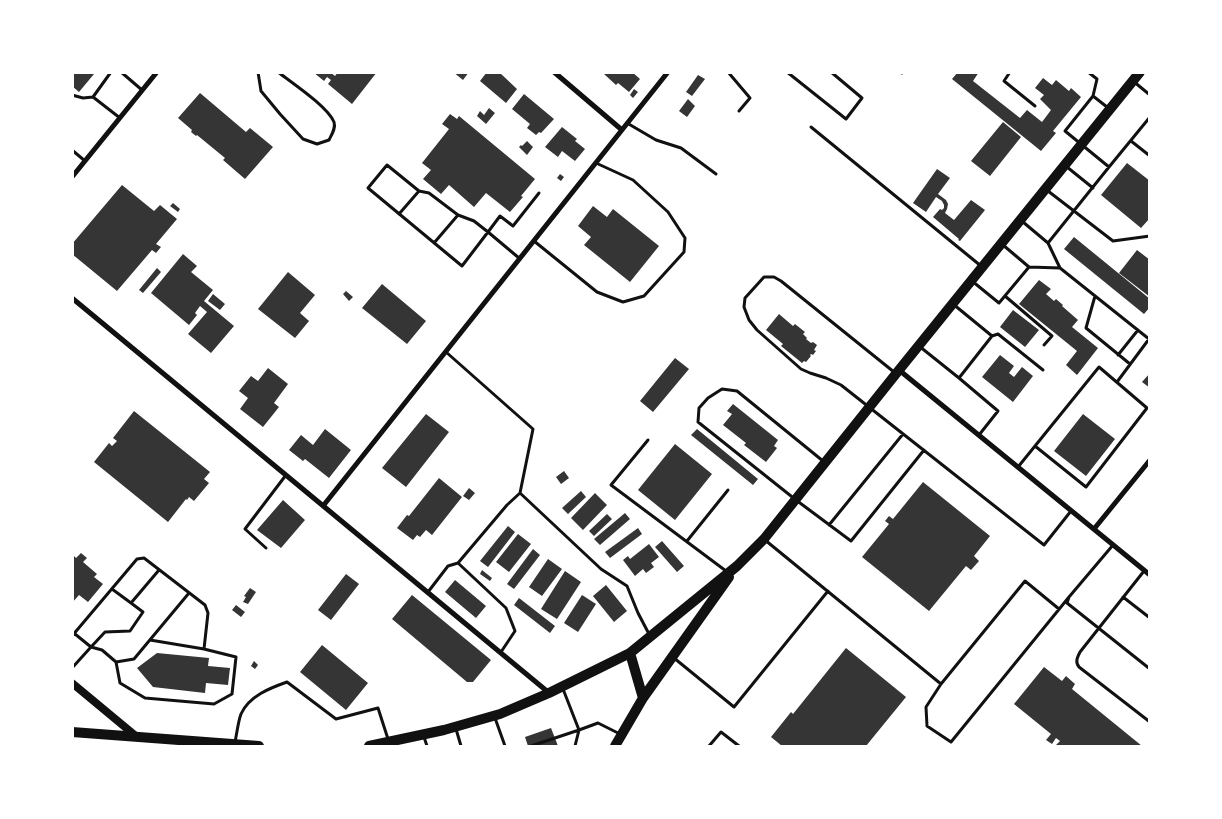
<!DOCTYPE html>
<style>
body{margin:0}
#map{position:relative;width:1222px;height:819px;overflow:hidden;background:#fff;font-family:Barlow,sans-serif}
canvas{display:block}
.frame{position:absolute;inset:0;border:74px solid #fff;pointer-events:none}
</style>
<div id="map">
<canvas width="1222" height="819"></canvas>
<div class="frame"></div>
</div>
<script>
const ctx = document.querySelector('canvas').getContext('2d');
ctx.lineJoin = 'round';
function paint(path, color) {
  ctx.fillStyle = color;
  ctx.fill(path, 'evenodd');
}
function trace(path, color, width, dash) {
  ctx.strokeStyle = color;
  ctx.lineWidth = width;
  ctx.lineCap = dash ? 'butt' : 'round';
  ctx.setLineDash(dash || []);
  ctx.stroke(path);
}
paint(new Path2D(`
 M72,72H93L94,74L79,92L72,86Z
 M313,72H330L335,76L338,72H377L352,104L328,84L331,80L327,77L324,81Z
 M453,72H469L463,80Z
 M487,72H499L517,89L506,103L480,81Z
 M605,72H632L640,79L629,92L618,83L616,85L604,74Z
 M958,72H979L973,81L1020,118L1027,110L1042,122L1051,110L1040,99L1044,95L1035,88L1043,78L1052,85L1056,80L1069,91L1071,88L1081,97L1053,131L1056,133L1041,151L952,79Z
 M698,75L705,79L692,96L686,92Z
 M634,89L638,92L633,98L630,95Z
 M200,93L246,132L250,128L273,147L245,179L223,160L225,158L197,135L196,136L191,132L192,130L178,118Z
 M524,94L554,119L541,133L539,132L536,135L527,128L530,124L512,109Z
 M688,99L695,106L687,117L679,111Z
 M489,108L495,113L486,124L477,116L480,111L484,115Z
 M450,114L457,119L459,116L535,179L521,196L523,197L510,212L486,193L474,207L449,185L441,194L423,179L431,170L422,163L449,129L442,124Z
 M1003,122L1021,137L990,176L971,161Z
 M562,127L577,139L575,141L585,149L575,161L562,151L558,157L545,147Z
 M527,141L533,147L527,155L519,147L521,145L522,146Z
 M1127,163L1150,181V218L1141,228L1101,195Z
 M937,169L950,178L938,194L946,200L948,204L947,209L945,213L954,220L971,200L985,210L960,241L958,240L959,239L933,217L940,209L942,210L944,208V205L942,201L936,197L926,212L913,203Z
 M560,174L564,177L561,181L557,178Z
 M122,185L154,211L160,205L177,219L156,244L161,247L156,253L152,250L117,291L72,254V244Z
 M173,203L180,209L178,212L170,206Z
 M593,206L607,217L613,209L659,246L630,282L584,245L591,237L578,226Z
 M1074,237L1150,299V307L1144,314L1064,249Z
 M1137,250L1150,260V297L1119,273Z
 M183,254L197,266L191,272L213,290L204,301L234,326L211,353L188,334L207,312L200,306L195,313L197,315L189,325L151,293Z
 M157,268L161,272L143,293L139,290Z
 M288,272L315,295L300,313L309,321L295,338L258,309Z
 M1039,280L1051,289L1046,294L1054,301L1056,299L1063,305L1062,306L1078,320L1072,327L1098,348L1077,375L1066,365L1077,351L1019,304Z
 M382,284L426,321L407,344L362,308Z
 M346,291L353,297L349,301L343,294Z
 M213,294L225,304L220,310L208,301Z
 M1013,310L1039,330L1025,347L1000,327Z
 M779,314L793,326L795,324L805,332L803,334L807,338L806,339L811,343L813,342L817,345L814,350L816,351L813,355L811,354L810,355L811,356L806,362L804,361L802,363L781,346L783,344L766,330Z
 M1000,355L1014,366L1009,373L1014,377L1022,367L1033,376L1013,402L982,377Z
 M675,358L689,369L653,412L640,401Z
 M268,368L288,384L274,403L279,407L263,427L240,409L248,398L239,391L251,376L258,381Z
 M1150,373V388L1142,382Z
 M733,404L778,440L774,446L777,448L766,462L744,445L746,443L723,425L732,414L727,411Z
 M134,411L210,472L204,479L209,483L194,501L189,497L187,500L186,499L168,522L94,462L109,443L112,446L117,441L113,438Z
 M426,414L449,432L406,487L382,468Z
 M1083,414L1115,439L1086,476L1054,451Z
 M325,429L351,450L329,478L305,459L303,461L289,450L301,435L313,445Z
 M697,429L758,479L753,485L691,435Z
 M675,444L712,474L675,520L638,490Z
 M564,471L569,478L561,484L556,477Z
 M439,478L462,497L432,535L426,530L420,537L417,535L413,540L397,528L407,515L409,516Z
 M923,482L990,536L974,556L979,561L971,570L966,566L929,611L862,557L889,524L885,521L889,516L893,519Z
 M469,488L475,493L469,500L463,496Z
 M581,491L586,497L568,514L562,508Z
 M595,493L607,505L583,530L571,518Z
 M283,500L305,520L281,548L257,530Z
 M625,513L630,519L600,545L594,539Z
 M607,514L612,519L594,536L589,531Z
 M508,526L515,532L488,567L480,561Z
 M638,528L642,534L610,558L605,552Z
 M518,534L531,544L509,572L496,562Z
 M662,541L684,566L677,572L655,547Z
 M649,544L659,557L651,563L654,567L646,573L643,569L635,576L623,560L628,556L630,559Z
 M533,549L540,555L514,589L507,584Z
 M81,553L87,558L83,562L97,574L94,577L103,584L88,602L79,595L72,603V554L76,558Z
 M548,559L562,569L542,596L529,587Z
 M482,570L492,578L490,581L480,574Z
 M565,571L581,582L557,619L541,609Z
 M346,574L359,584L331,620L318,610Z
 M455,580L486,606L476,618L445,592Z
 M606,585L627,611L614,622L593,596Z
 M250,588L256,592L248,604L243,602L246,597L244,596Z
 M412,595L491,660L473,682H467L392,619Z
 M582,595L596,604L578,632L564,623Z
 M519,598L555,626L550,633L514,605Z
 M236,605L245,612L241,617L232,610Z
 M322,645L368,683L346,710L300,672Z
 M846,648L906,697L866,746H782L771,737L791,712L793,714Z
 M157,653L209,658L208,666L230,668L228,685L206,683L205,693L153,687L137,668Z
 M254,661L258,665L255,669L251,666Z
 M1044,667L1062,681L1066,676L1075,684L1072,689L1142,746H1055L1060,741L1056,738L1052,744L1046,740L1051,734L1014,704Z
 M551,728L558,746H528L525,737Z`), '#353535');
trace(new Path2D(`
 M121,72L142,90
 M258,72L261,91L280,114L303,139L317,144L329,140C332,134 336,128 334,122C327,106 292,83 278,72
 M728,72L750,98L739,111
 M787,72L846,119L862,98L831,72
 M902,72V73
 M1010,72L1004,81L1035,106
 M1088,72L1097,79L1093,96L1107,107
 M1133,81L1150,95
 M72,95L83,98L93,97L120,118
 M1093,96L1065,131L1109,167L1150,117
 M93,97L111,72
 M627,123L656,140L681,148L716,174
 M811,127L981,266
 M1131,141L1150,156
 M72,150L85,161
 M387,165L419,191L429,193L458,215L474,221L488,232L462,266L368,188Z
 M1067,167L1093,188
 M1048,191L1113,241L1150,236
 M399,214L419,191
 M1023,222L1048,243L1060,268L1149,339L1117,382
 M534,241L597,292L623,302L644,296L684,252L685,238L668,212L633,180L596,163
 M434,243L458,215
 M1048,243L1109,167
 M519,258L488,232L500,216L513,226L539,193
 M1029,267L1060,268
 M972,281L999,303L1029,267L1003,245
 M1005,296L1052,336L1044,345
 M1095,296L1086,328L1130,364
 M953,304L992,336L959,378L998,411L979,435
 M992,336L998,334L1043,370
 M919,346L959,378
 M446,352L533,429L520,493L601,569L627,586L638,613L649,634
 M1118,355L1138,330
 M894,372L781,281L774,277H764L745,298L744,307L749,320L757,330L801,369L810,373L826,378L841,385L1044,545L1071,511
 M648,440L611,485L726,571
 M823,461L737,391L722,389L708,398L699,408L698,422L796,500L851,541L924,450
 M1018,467L1099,367L1147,408L1086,487L1035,446
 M829,525L903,434
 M765,540L941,684L926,707L927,726L951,742L1069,597
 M687,541L728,490
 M1113,545L1069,597L1067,603L1150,669
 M266,548L245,529L286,475
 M458,563L506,608L515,631L501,652
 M1144,571L1080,652C1077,658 1075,662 1079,667L1150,722
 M112,589L131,603L159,570
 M428,592L448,566L458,563L507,505L520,493
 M1123,597L1150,618
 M75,634L91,647L105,632L130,631L143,612L131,603
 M72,636L137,559L144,558L205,605L208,613L204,649L236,657L232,694L214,704L145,698L120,683L116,662L102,650L91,647L72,668
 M150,640L204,649
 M674,658L734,707L828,591
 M116,662L134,659L189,593
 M941,684L1025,581L1059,609
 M563,689L579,730L598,723L620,734
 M495,718L505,746
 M456,729L461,746
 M424,737L427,746
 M235,742C237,733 238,722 241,714C249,696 270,688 287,682L336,719L378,708L388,739
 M531,746L579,730
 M575,746L579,730
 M709,746L721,732L739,746`), '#111', 3);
trace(new Path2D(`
 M554,72L622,130
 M72,177L157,72
 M72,298L548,692
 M899,370L1150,575
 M323,506L668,72
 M1094,529L1150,460`), '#111', 5);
trace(new Path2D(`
 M72,683L137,737`), '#111', 8);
trace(new Path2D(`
 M630,653L643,698
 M72,732L259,746
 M369,746L444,730L500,714L549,693L630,653L737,566L764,539L899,370L1140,72
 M615,746L643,698L729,577`), '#111', 10);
</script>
